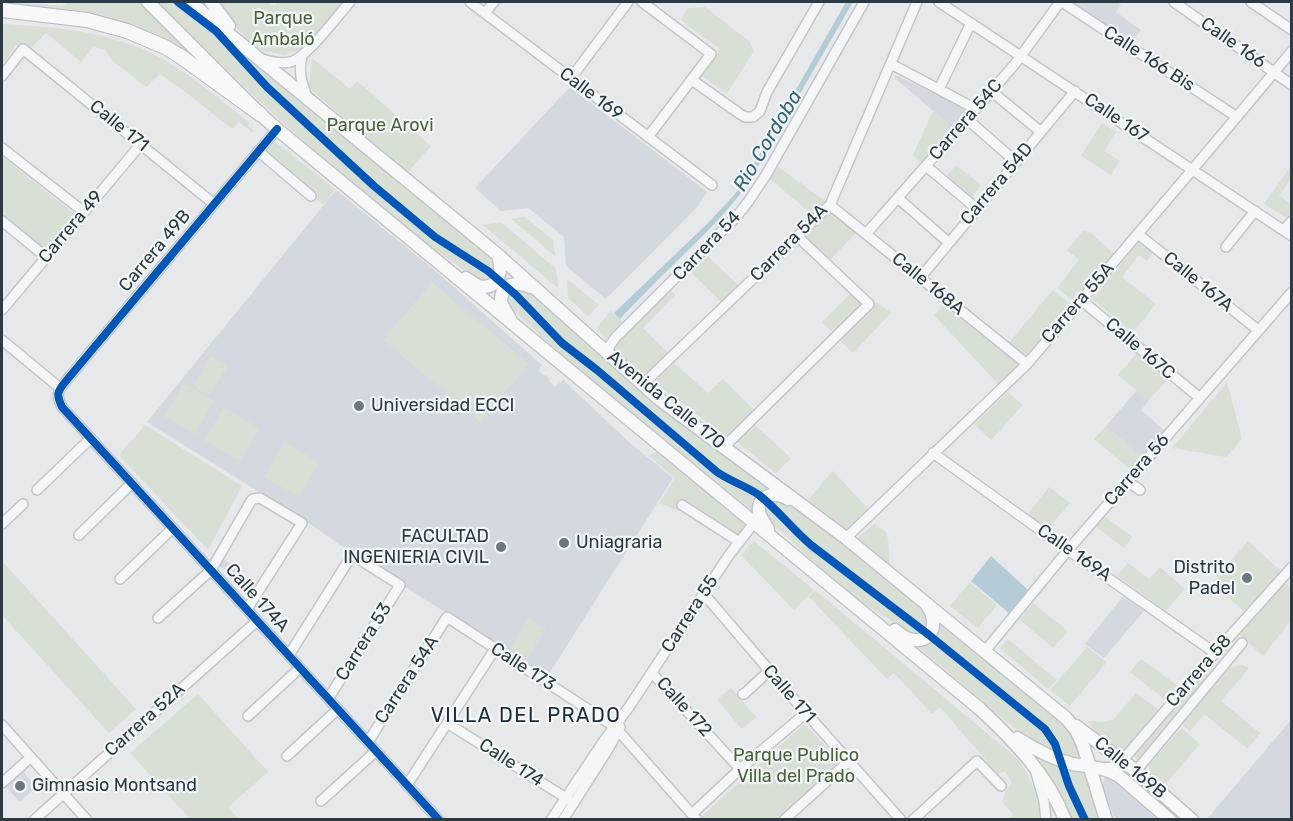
<!DOCTYPE html>
<meta charset="utf-8">
<style>
body{margin:0}
#map{position:relative;width:1293px;height:821px;overflow:hidden;background:#e6e8ea;font-family:Rubik,sans-serif}
canvas{display:block}
.frame{position:absolute;inset:0;border:3px solid #2a3b46;pointer-events:none}
</style>
<div id="map">
<canvas width="1293" height="821"></canvas>
<div class="frame"></div>
</div>
<script>
const ctx = document.querySelector('canvas').getContext('2d');
ctx.lineJoin = 'round';
function paint(path, color) {
  ctx.fillStyle = color;
  ctx.fill(path, 'evenodd');
}
function trace(path, color, width, dash) {
  ctx.strokeStyle = color;
  ctx.lineWidth = width;
  ctx.lineCap = dash ? 'butt' : 'round';
  ctx.setLineDash(dash || []);
  ctx.stroke(path);
}
function drawText(font, color, halo, rows, align = 'center') {
  ctx.font = font + ' Rubik,sans-serif';
  ctx.lineWidth = 4.5;
  ctx.setLineDash([]);
  ctx.textBaseline = 'middle';
  ctx.strokeStyle = halo;
  ctx.fillStyle = color;
  for (const [text, x, y, turn = 0] of rows) {
    ctx.save();
    ctx.translate(x, y);
    ctx.rotate((+turn || 0) * Math.PI / 180);
    ctx.textAlign = isNaN(turn) ? turn : align;
    if (halo) ctx.strokeText(text, 0, 0);
    ctx.fillText(text, 0, 0);
    ctx.restore();
  }
}
paint(new Path2D(`
 M1070,2H1117L1121,5L1116,12L1141,30L1131,44Z
 M895,75L968,109L969,112L954,129L895,78Z
 M570,87L707,192L698,206L606,299L566,266L564,237L528,208L501,211L475,188Z
 M336,190L439,274L542,365L538,370L544,376L546,375L550,379L549,381L555,387L563,380L630,443L673,478L547,677L352,553L304,520L147,422Z
 M1137,390L1149,400L1141,410L1167,433L1144,458L1106,426Z
 M221,558L244,571L242,575L257,588L249,600L237,586L238,580L227,574L228,571L218,565Z
 M1123,596L1144,611L1104,658L1085,644Z
 M1291,720V819H1207L1246,773Z
 M21,769L36,787L20,802L4,785Z
 M1107,778L1110,779L1157,819H1115L1102,785L1104,779Z`), '#d3d9de');
paint(new Path2D(`
 M2,2H17L61,6L70,2H141L212,71L164,40L2,6Z
 M158,2H183L236,44L490,256L496,262L497,268L489,281L476,280L456,264L433,249L327,162L256,98Z
 M217,2H267L274,6L278,2H343L302,49L284,55L261,50L243,35L224,13Z
 M705,7L749,41L754,51L727,93L701,76L720,49L681,20L688,8Z
 M2,24C51,27 100,30 146,51C184,68 217,98 249,122L248,126L254,131L252,132L239,122L232,129L183,90L160,74L146,87L113,61L104,49L93,47L81,62L46,33L30,49L16,45L2,65Z
 M312,58L350,89L357,81L431,146L407,173L309,88Z
 M933,111L954,129L923,164L913,155Z
 M1102,123L1116,132L1104,151L1120,161L1111,175L1081,156Z
 M271,139L335,189L323,205L261,152Z
 M2,156L74,214L45,250L2,215Z
 M956,165L981,185L971,198L946,177Z
 M777,166L828,203L813,215L769,178Z
 M1291,166V179L1279,196L1291,204V214L1288,219L1264,204Z
 M832,211L858,231L830,260L805,237Z
 M525,217L553,240L555,256L511,219Z
 M501,222L556,269L559,289L483,225Z
 M1083,231L1090,232L1114,254L1073,301L1057,288L1079,260L1067,250Z
 M1140,241L1154,251L1147,261L1139,255L1122,277L1156,304L1133,332L1092,299Z
 M708,256L739,286L722,303L691,272Z
 M567,279L599,305L588,316L568,298Z
 M432,282L529,364L480,422L383,340Z
 M523,286L774,487L755,513L565,358L513,310C507,304 507,300 508,292Z
 M670,290L675,295L643,328L670,355L646,378L613,348Z
 M1053,290L1071,305L1026,358L1008,344Z
 M852,292L864,303L833,333L822,322Z
 M877,302L891,313L853,353L839,340Z
 M947,302L1022,363L1000,386L934,315Z
 M611,311L623,322L607,339L596,328Z
 M1137,353L1168,379L1149,400L1118,375Z
 M211,356L228,366L209,396L193,386Z
 M674,363L708,393L723,379L756,412L729,439L654,382Z
 M1227,382L1242,439L1226,457L1172,448Z
 M184,383L214,401L195,434L164,416Z
 M1008,392L1023,405L991,440L974,424Z
 M224,407L260,429L240,461L204,440Z
 M145,425L242,486L208,550L119,455Z
 M755,425L791,458L776,473L737,442Z
 M1106,426L1144,458L1132,471L1094,439Z
 M285,442L319,463L299,497L264,477Z
 M660,450L750,524L737,538L697,509L685,513L659,503L675,478L649,456Z
 M833,471L870,511L849,531L808,500Z
 M1049,487L1070,503L1047,530L1027,515Z
 M770,499L784,500L820,524L926,610L929,625L921,636L907,633L889,619L864,604L809,558L789,538L769,520L765,514L766,507Z
 M1103,515L1132,537L1124,548L1095,526Z
 M874,524L886,532C889,542 890,552 889,562L887,564L856,539Z
 M754,541L814,590L794,610L741,555Z
 M1248,541L1282,572L1246,613L1212,583Z
 M2,561L136,709L109,733L2,615Z
 M1128,563L1149,579L1160,567L1185,589L1166,611L1117,576Z
 M970,582L997,605L978,628L950,606Z
 M1285,583L1291,588V620L1263,656L1239,634Z
 M815,590L1019,760C1030,779 1041,798 1039,819H1010L1013,814L1002,802L1006,791L1012,783L1006,772L997,773L940,707L932,714L894,673L887,679L809,597Z
 M1033,603L1068,631L1053,648L1020,620Z
 M528,618L546,629L527,659L510,648Z
 M939,619L1039,700L1070,730L1081,756L1080,758C1052,755 1036,743 1014,727C979,702 951,671 917,647V646C926,638 941,631 939,619Z
 M1008,639L1057,680L1048,689L1000,648Z
 M1087,647L1107,662L1070,706L1050,690Z
 M1141,659L1181,688L1168,702L1130,672Z
 M1243,665L1249,668L1221,701L1260,733L1248,749L1204,714L1190,731L1179,722L1205,687L1210,691L1230,667Z
 M1203,671L1210,677L1141,763L1131,754Z
 M731,688L756,717L742,729L717,700Z
 M1136,693L1160,711L1122,755L1099,736L1088,721L1102,722L1113,720Z
 M198,694L268,772L228,807L239,819H190L130,753Z
 M804,724L841,762L775,819L703,820L701,817Z
 M1181,728L1200,744L1164,786L1152,775L1148,766Z
 M1041,758L1071,766L1087,774L1100,819H1072L1058,790L1040,762Z`), '#d8dfd5');
paint(new Path2D(`
 M846,2H853L749,182C728,212 702,237 675,263C656,281 638,300 620,319L614,313L709,222L735,194L745,179Z
 M991,556L1028,590L1010,614L971,581Z`), '#b3ccd6');
const minor = new Path2D(`
 M470,2L712,185
 M642,2L711,54L648,137
 M939,2L1292,236
 M1062,2L1237,117
 M1174,2L1292,85
 M1251,2L1292,30
 M485,13L494,2
 M302,57C298,71 302,83 307,97
 M262,59C271,62 281,64 290,62C306,59 338,15 350,2
 M891,64L976,109
 M2,76L23,49L214,204
 M571,78L628,2
 M692,80L740,114L745,117H753L760,111L767,92L819,2
 M939,89L971,23
 M991,91L1041,132
 M967,119L1016,162
 M277,129L66,381C57,392 56,394 62,407L439,820
 M2,148L84,212
 M258,151L311,196
 M926,166L977,209
 M898,198L949,243
 M830,205L1027,364
 M2,221L46,257
 M1284,230L1292,221
 M866,234L1015,64L1060,2
 M1138,234L1258,330
 M1226,247L1255,211
 M920,278L1075,91
 M1081,300L1200,398
 M2,310L141,144
 M2,340L60,388
 M608,353L610,345L616,337L737,216L748,202L766,175L864,2
 M642,385L830,205L917,2
 M723,448L869,304L797,236
 M933,453L1068,550L1215,653
 M1127,481L1140,490
 M37,490L91,438
 M682,505L738,541
 M2,524L23,504
 M79,535L132,483
 M846,538L1027,364L1193,169L1292,51
 M120,579L173,528
 M704,594L792,697L901,820
 M158,618L211,570L251,501L253,499L260,498L302,523L247,609
 M985,651L1068,550L1292,292
 M289,655L352,555L400,585L328,699
 M652,673L740,769
 M743,694H744L769,671
 M248,716L300,668
 M447,723L574,803
 M2,725L87,820
 M368,742L447,617L615,727L697,820
 M287,756L338,709
 M1103,768L1113,767L1122,761L1215,653L1292,567
 M1136,771L1242,643
 M1036,773L1044,801L1046,820
 M2,783L31,757
 M407,785L495,649
 M321,801L376,751
 M692,814L740,769L806,713
 M34,820L257,621
 M551,820L603,742L629,707L729,555L754,523
 M563,820L610,746L620,727
 M784,820L849,761
 M913,820L977,761L1001,786`);
const major = new Path2D(`
 M148,2L260,114L277,129L980,709C1015,742 1048,775 1065,820
 M190,2L498,255L659,399L846,538L1066,718L1076,730L1083,745L1106,820
 M211,2L229,26
 M466,278C470,281 474,284 479,286C499,291 503,270 498,255
 M510,319C507,313 502,307 501,301C501,283 518,281 530,287
 M768,529C765,523 760,518 759,511C758,493 777,492 788,499
 M895,630C901,635 908,641 917,640C936,640 936,618 928,607
 M1076,726L1136,771L1192,820
 M1017,738C1034,749 1053,759 1073,764C1089,767 1105,767 1119,776L1170,820`);
const highway = new Path2D(`
 M2,10L87,20L127,31L165,47L180,56L260,114`);
trace(minor, '#c4c6c8', 12);
trace(major, '#c1c5c8', 15);
trace(highway, '#b8bcbf', 16);
trace(minor, '#f5f6f7', 9);
trace(major, '#f8f8f8', 12);
trace(highway, '#f8f8f8', 14);
trace(new Path2D(`
 M178,2L216,31L267,87L374,186L435,237L488,271L516,295L562,343L597,370L717,472C730,481 746,486 759,495C778,510 793,530 811,545L929,635L1045,729L1055,744L1069,786L1085,820
 M277,129L66,381C57,392 56,394 62,407L439,820`), '#0057b8', 8);
for (const [x, y, r, color] of [
 [359,406,6,"#6c787f"],
 [564,543,6,"#6c787f"],
 [501,547,6,"#6c787f"],
 [1247,578,6,"#6c787f"],
 [20,786,6,"#6c787f"]
]) {
  const dot = new Path2D();
  dot.arc(x, y, r, 0, 2 * Math.PI);
  ctx.fillStyle = color;
  ctx.fill(dot);
  trace(dot, '#f4f7f9', 2);
}
drawText('18px', '#496336', '#f4f7f9', [
 ["Parque",283,19],
 ["Ambaló",283,40],
 ["Parque Arovi",380,126],
 ["Parque Publico",796,756],
 ["Villa del Prado",796,777]
]);
drawText('18px', '#2a3b46', '#f4f7f9', [
 ["Calle 166",1233,43,35],
 ["Calle 166 Bis",1149,59,33],
 ["Calle 169",591,94,37],
 ["Calle 167",1116,118,34],
 ["Carrera 54C",966,120,-49],
 ["Calle 171",119,126,39],
 ["Carrera 54D",997,184,-50],
 ["Carrera 49",71,227,-50],
 ["Carrera 54A",789,243,-45],
 ["Carrera 54",707,246,-46],
 ["Carrera 49B",155,251,-50],
 ["Calle 167A",1198,282,39],
 ["Calle 168A",928,284,39],
 ["Carrera 55A",1078,303,-49],
 ["Calle 167C",1140,349,40],
 ["Avenida Calle 170",666,400,39],
 ["Carrera 56",1137,470,-49],
 ["Calle 169A",1074,553,35],
 ["Calle 174A",257,598,48],
 ["Carrera 55",690,614,-57],
 ["Carrera 53",364,642,-58],
 ["Calle 173",523,667,33],
 ["Carrera 58",1199,671,-49],
 ["Carrera 54A",407,680,-57],
 ["Calle 171",789,694,49],
 ["Calle 172",684,707,48],
 ["Carrera 52A",145,720,-42],
 ["Calle 174",511,763,33],
 ["Calle 169B",1130,768,39]
]);
drawText('18px', '#2a3b46', '#f4f7f9', [
 ["Universidad ECCI",371,406],
 ["FACULTAD",489,537,"right"],
 ["INGENIERIA CIVIL",489,558,"right"],
 ["Uniagraria",576,543],
 ["Distrito",1235,568,"right"],
 ["Padel",1235,589,"right"],
 ["Gimnasio Montsand",32,786]
], 'left');
drawText('italic 20px', '#30657e', '#f4f7f9', [
 ["Rio Cordoba",768,141,-59]
]);
ctx.letterSpacing = '1.5px';
drawText('20px', '#1c2b37', '#f4f7f9', [
 ["VILLA DEL PRADO",526,716]
]);
ctx.letterSpacing = '0px';
</script>
